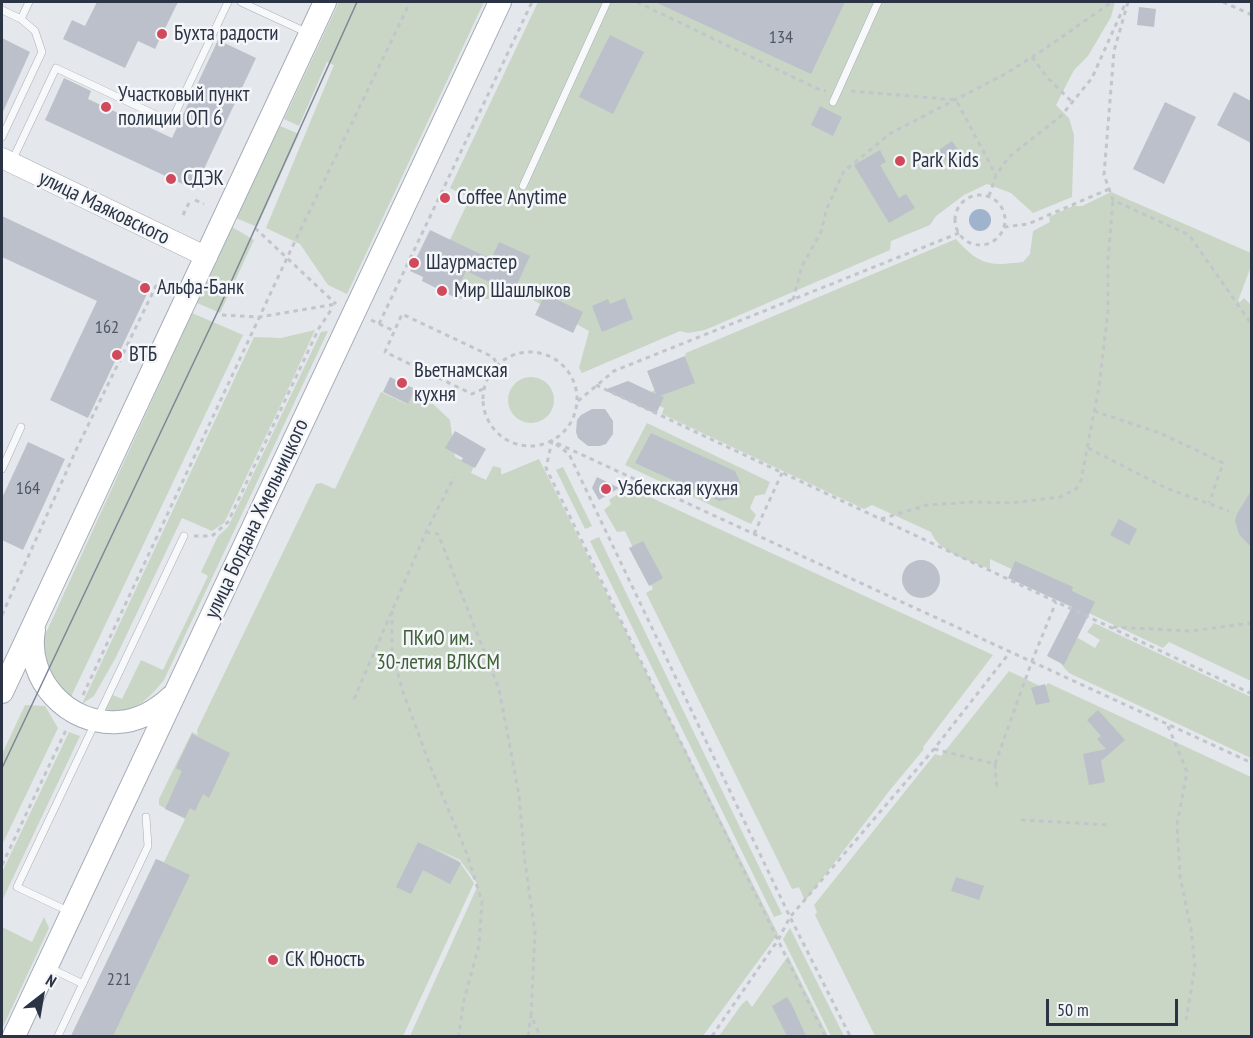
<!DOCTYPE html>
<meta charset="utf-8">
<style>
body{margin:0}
#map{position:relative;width:1253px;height:1038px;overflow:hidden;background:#e4e7ec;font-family:"PT Sans Narrow",sans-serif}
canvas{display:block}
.frame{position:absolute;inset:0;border:3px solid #2b3445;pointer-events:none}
.north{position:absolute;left:12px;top:966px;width:60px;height:60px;-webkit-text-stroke:4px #f4f6f9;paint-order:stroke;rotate:31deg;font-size:16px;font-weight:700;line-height:24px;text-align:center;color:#2b3445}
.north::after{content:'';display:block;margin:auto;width:21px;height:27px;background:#2b3445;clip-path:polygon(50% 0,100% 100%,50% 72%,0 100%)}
.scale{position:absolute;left:1046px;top:999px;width:132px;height:27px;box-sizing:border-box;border:3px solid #2b3445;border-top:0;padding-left:8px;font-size:18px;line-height:21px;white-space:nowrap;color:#2b3445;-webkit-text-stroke:4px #f4f6f9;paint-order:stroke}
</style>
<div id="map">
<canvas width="1253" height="1038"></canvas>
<div class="frame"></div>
<div class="north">N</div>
<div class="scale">50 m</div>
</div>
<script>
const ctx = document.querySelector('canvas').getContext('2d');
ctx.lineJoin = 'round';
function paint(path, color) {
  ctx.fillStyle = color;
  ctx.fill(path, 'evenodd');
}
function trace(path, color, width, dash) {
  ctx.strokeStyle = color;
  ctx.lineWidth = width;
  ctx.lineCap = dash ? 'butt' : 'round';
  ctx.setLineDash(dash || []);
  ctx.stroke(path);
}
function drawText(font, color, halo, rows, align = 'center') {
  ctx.font = font + ' "PT Sans Narrow",sans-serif';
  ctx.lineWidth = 5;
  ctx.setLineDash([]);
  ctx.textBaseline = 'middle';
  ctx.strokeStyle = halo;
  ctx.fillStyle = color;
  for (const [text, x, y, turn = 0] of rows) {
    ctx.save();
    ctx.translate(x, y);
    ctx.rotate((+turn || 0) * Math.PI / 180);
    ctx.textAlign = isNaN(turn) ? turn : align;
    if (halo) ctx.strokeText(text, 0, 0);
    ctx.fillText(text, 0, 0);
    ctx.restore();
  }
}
paint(new Path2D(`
 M339,2H484L347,294L328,285L300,244L266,228L334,65L327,62L299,126L284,119Z
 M538,2H1115L1111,17L1088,56L1074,70L1056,105L1069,118L1074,135L1072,197L1033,213L1011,193L987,184L964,195L936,216L930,225L891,241L890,250L705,330L688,333L680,331L582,373L579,368L589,331L531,299H455L462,282L436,269L470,198L450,188Z
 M278,125L299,134L257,227L236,218Z
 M1111,192L1251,253V266L1238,301L1240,302L1244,298L1252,306L1251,681L1169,642L1163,648L1078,608V600L990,559V569C971,561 939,553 931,532L872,505L864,509L662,414L664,408L640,397L691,373L685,356L686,353L956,239C980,266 990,266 1023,262L1030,254L1033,231L1050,222L1049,217L1073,206H1082Z
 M232,227L254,240L220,313L197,303Z
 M192,313L243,335L69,701L50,680L40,646Z
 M315,330L285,396L224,523L212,531L182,518L116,657L94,696L82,704L254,337L281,338Z
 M328,331L164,680C144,704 135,712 104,711L113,695L122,699L141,660L163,670L208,576L201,572L218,536L228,527L321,332Z
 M508 400a23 23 0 1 1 46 0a23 23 0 1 1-46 0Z
 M416,388L450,420L455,457L474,466L471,473L486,480L493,466L501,468V474H503L539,459L778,934L703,1036H410L478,885L460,860L435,848L459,861L474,883L403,1036H71L156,859L164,862L185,819L159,805V799L192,732L198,735L197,730L316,484L321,483L335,489L381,392L407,404Z
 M647,423L770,482L765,494L755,496L750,508L756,515L751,524L625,465Z
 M563,467L592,526L585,529L556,470Z
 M628,487L993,655L923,747L924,749L890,790L805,901L799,887L792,889L646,593L653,589L625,531L617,532L604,510L611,504L609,500Z
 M599,537L782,914L774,917L590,541Z
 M1094,623L1251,697V758L1069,673L1061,664C1061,653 1068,642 1078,638L1095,648L1100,640L1087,632Z
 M1009,671L1044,688L1048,683L1251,777V1036H875L815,915L817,912L814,905L935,754L941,756Z
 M25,705L45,706L58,728L2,845V754Z
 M69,732L80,736L2,901V872Z
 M44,917L49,928L2,1029V927L32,942Z
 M790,928L844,1036H831L783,939Z
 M788,956L828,1036H719L742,1004L747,1000L752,1007Z`), '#c9d6c5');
paint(new Path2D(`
 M969 220a11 11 0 1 1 22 0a11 11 0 1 1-22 0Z`), '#9fb4cc');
paint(new Path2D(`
 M97,2H178L155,49L138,41L125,68L63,39L72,20L85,26Z
 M655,2H845L811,74Z
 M1139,7L1156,9L1154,27L1137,25Z
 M610,35L644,52L613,114L579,97Z
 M2,38L30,52L2,114Z
 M218,40L256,58L196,186H187L45,120L64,78L91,91L88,99L172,138Z
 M1234,92L1251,101V143L1217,125Z
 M1165,102L1196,117L1164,184L1133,169Z
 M820,106L842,117L833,136L811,125Z
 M952,141L964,158L950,167L939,150Z
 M880,150L886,162L880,165L899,198L906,194L915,208L889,223L854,165Z
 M2,216L144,283L147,294L88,418L50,400L97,301L2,257Z
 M430,230L491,259L499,242L530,256L513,293L466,271L454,297L422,281L423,277L410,271Z
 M545,294L583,312L573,333L535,315Z
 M625,298L633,319L602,332L592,306L608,299L610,304Z
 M685,356L695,383L660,396L664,397L656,414L604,390L628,381L656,394L647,371Z
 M390,377L415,389L408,404L383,392Z
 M592,409H605L613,421V434L606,444L600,446H588L578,438L576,432L577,420L581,415Z
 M455,431L486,449L475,468L461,461L463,458L445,448Z
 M651,433L735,471L741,484L733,498L719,501L635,463Z
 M28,442L65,459L23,550L2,540V498Z
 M597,477L619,488L599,500L592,488Z
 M1251,491V547L1239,534L1235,521L1237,514Z
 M1119,519L1137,529L1129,545L1110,535Z
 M643,541L663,578L649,586L629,548Z
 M902 579a19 19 0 1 1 38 0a19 19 0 1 1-38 0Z
 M1015,561L1073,587L1072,591L1095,602L1064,665L1047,656L1072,607L1008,578Z
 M1045,684L1050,702L1036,705L1031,688Z
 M1098,710L1125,740L1101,761L1105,782L1089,785L1083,754L1106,749L1097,739L1101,736L1087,720Z
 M192,734L230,753L209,798L203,794L195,811L190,808L185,818L165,809L182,771L176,768Z
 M418,842L461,863L450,884L423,870L411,894L396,887Z
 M156,859L190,875L113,1036H71Z
 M956,877L984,886L979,900L951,891Z
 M787,997L792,1005L806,1036H787L772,1006Z`), '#bbc0ca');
const service = new Path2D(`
 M241,2L308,33
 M2,10L21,19L35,31L42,52L2,137
 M21,19L29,2
 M833,102L878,2
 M12,161L56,68L171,122L228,2
 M523,186L607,2
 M2,469L21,427
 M68,911L17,887L184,536
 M50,968L83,984
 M58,1036L148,846L146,817`);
const secondary = new Path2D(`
 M2,158L207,257`);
const primary = new Path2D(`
 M34,630C25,679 68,726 118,722C139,721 156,711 171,697
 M2,692L325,2
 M14,1036L500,2`);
trace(service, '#a9aeb7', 8);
trace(secondary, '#a9aeb7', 21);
trace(primary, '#a3abb8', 24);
trace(new Path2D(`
 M637,2L818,89L826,91
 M1128,2L1114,51L1104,175L1113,200L1189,235L1252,325
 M1223,2L1252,15
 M1032,57L1047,77L1072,102
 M851,91L956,100L996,175
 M955 220a25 25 0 1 1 50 0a25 25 0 1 1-50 0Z
 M989,196L996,175L1009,157L1061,116L1092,78L1126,2
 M195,200L204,204
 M183,215L190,201
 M1004,227L1028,224L1109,189
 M255,228L336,304
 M793,300L802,266L821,232L827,208L844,171L891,133L1005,74L1043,50L1112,2
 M222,315L260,317L336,304
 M371,320L394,331
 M379,324L532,2
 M483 399a47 47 0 1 1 94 0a47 47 0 1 1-94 0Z
 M596,385L1252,694
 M483,389L472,394L385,352L402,314L493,357L497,364
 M578,401L614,371L959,233
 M1094,411L1160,433L1223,463L1209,503
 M556,444L569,454L790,917L850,1036
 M1088,448L1166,488L1229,511
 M881,519L927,505L974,502L1010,503L1060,497L1076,489L1081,480L1099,387L1108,311V260L1113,200
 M426,532L438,534L499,689L519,795L525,862L535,932L531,1015L540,1036
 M754,534L782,473
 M194,536H212L228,522L319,328L331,310
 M392,611V653L403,692L431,768L467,854L482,902L479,945L463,1004L459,1036
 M2,615L77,448L156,286L167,291
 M1113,627L1191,631L1252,623
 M83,695L287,258L410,2
 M354,699L426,532L454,477
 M1168,726L1187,772L1177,824L1180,876L1191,929L1195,967L1186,1020
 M934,749L995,764L1032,661L1056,602
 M995,764L997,791
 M1021,820L1111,825
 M2,865L66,730
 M528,1036L531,1016
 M712,1036L778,940L790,917L934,749L1010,652
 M825,1036L546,468L552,441L1252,763`), '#c2c5cb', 3, [4.5, 4.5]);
trace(service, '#f7f8fa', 7);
trace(secondary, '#fff', 20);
trace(primary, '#fff', 22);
trace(new Path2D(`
 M2,768L217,313L357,2`), '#7d8696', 1.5);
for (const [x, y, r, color] of [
 [162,34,6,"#d1495b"],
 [106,107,6,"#d1495b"],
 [900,161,6,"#d1495b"],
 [171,179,6,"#d1495b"],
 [445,198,6,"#d1495b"],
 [414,263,6,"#d1495b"],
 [145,288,6,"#d1495b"],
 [442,291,6,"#d1495b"],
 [117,355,6,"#d1495b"],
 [402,383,6,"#d1495b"],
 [606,489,6,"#d1495b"],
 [273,960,6,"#d1495b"]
]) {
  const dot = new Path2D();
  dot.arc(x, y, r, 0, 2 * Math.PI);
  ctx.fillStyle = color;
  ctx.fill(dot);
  trace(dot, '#f4f6f9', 2);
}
drawText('18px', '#4f5766', null, [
 ["134",781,38],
 ["162",107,328],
 ["164",28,489],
 ["221",119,980]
]);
drawText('21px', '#2b3445', '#f4f6f9', [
 ["Бухта радости",174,34],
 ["Участковый пункт",118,95],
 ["полиции ОП 6",118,119],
 ["Park Kids",912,161],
 ["СДЭК",183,179],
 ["Coffee Anytime",457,198],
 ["Шаурмастер",426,263],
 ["Альфа-Банк",157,288],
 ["Мир Шашлыков",454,291],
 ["ВТБ",129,355],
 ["Вьетнамская",414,371],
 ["кухня",414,395],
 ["Узбекская кухня",618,489],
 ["СК Юность",285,960]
], 'left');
drawText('21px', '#2b3445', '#f4f6f9', [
 ["улица Маяковского",104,208,26],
 ["улица Богдана Хмельницкого",257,519,-65]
]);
drawText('21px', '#3f6138', '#f4f6f9', [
 ["ПКиО им.",438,639],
 ["30-летия ВЛКСМ",438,663]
]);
</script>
